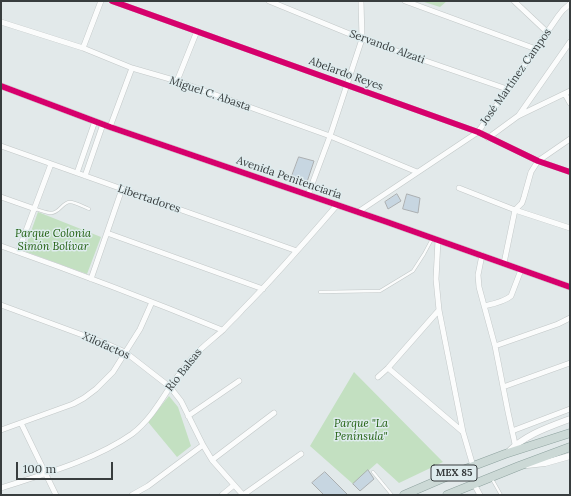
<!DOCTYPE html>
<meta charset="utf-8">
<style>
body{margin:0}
#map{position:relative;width:571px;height:496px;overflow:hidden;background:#e2e9ea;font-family:Lora,serif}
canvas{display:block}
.frame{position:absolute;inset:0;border:2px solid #383d3e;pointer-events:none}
.scale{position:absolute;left:16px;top:462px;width:97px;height:18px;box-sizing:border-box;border:2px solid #383d3e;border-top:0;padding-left:5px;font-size:12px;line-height:14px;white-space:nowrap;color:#383d3e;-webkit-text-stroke:3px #dfecee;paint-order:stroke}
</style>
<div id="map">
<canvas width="571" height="496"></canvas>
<div class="frame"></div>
<div class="scale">100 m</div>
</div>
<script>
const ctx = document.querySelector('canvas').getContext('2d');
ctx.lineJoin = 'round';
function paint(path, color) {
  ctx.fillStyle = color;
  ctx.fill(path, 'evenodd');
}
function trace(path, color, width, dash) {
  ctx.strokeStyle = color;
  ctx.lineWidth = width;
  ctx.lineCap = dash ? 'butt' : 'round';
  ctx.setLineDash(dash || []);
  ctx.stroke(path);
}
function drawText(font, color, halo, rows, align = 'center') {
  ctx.font = font + ' Lora,serif';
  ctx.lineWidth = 3;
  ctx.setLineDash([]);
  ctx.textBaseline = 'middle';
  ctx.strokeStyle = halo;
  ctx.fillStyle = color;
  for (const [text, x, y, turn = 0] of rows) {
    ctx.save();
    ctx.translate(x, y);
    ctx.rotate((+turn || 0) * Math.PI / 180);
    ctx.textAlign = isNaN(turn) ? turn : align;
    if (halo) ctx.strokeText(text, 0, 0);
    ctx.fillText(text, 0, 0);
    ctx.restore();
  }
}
paint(new Path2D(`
 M421,1H447L440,7Z
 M38,212L101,237L87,274L24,251Z
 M354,372L443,462L399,483L377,463L353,484L310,446Z
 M169,396L178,407L191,446L177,457L148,422Z`), '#c3e0c1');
const building = new Path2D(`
 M299,157L314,161L307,182L292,176Z
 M397,194L401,201L388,209L385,202Z
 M407,194L420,198L418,213L403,209Z
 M368,470L374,479L360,491L353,484Z
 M325,472L348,495H324L312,483Z`);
paint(building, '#c7d6e1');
trace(building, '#abafb1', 1);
const service = new Path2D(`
 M35,209C40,210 46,213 51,213C60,213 62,202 70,202C75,202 84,207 89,209
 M320,292L380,291L413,271L424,254L432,239
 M373,472L392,495
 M492,479L501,495`);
const minor = new Path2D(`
 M112,1L478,132L538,161L570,172
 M269,1L362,39L507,89
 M405,1L536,49
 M514,1L547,32
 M1,22L83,48L132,68L177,81L330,136L417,172
 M83,48L101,1
 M177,81L197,31
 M565,94L570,103
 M519,115L570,42
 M110,127L132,68
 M488,138L518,116L570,91
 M1,146L297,251
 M77,173L95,121
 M85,176L103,124
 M459,188L515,210L570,228
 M308,195L330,136L362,39L361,1
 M1,197L35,209
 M358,212L478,132L559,15L563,10L570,4
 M107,233L263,289
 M438,240L436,279L439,310L463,432L473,466
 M1,246C75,272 149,300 222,330
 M18,252L51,164
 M482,255L478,275L479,287L495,346L508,412L515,444
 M504,263L515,210L522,203L524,197L531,172L538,161L570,139
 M91,279L122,189
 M1,305L107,344L125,352L170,387L181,401L203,445L212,460L243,495
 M484,306C493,304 504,302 511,296L521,270
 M495,346L558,324L570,318
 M388,368L463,432
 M378,377L388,368L439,310
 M503,387L570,363
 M188,416L239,381
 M21,423L56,495
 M1,430L73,404L84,398L96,389L113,372L140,329L152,302
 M512,431L570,409
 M212,460L274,413
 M474,484L480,495
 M1,488C44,474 95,460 132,434C148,422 159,404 170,387C177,377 185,366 194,356C203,346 213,339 223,330C229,323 236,317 242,310C275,277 306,241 337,205
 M132,495L148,486L203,445
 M222,495L234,485
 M243,495L301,454`);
const tertiary = new Path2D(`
 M1,86L110,127L387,222L570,287
 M507,453C525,435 546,428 570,419
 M527,465L545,463L570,456`);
const trunk = new Path2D(`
 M404,495L455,473L505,454L570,433
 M447,495L519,466L570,447`);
trace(service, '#c2c7c7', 3.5);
trace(minor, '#c2c7c7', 6);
trace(tertiary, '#c2c7c7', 7);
trace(trunk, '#8ea29f', 9);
trace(service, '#fbfcfc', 2.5);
trace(minor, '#fbfcfc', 5);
trace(tertiary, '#fbfcfc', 6);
trace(trunk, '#ccd9d6', 8);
trace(new Path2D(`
 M112,1L478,132L538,161L570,172
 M1,86L110,127L387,222L570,287`), '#d6006c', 6);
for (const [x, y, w] of [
 [454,473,46]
]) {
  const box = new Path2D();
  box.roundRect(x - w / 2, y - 8, w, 16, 3);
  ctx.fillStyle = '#dfecee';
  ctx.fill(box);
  trace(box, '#383d3e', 1);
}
drawText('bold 10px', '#383d3e', null, [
 ["MEX 85",454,473]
]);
drawText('11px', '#383d3e', '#dfecee', [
 ["Servando Alzati",387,47,20],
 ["Abelardo Reyes",346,74,20],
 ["José Martínez Campos",516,77,-55],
 ["Miguel C. Abasta",210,94,19],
 ["Avenida Penitenciaría",289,178,19],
 ["Libertadores",149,199,19],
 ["Xilofactos",106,346,24],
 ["Río Balsas",184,370,-52]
]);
drawText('italic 11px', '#1e5e0d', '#dfecee', [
 ["Parque Colonia",53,234],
 ["Simón Bolívar",53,247],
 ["Parque \"La",361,424],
 ["Península\"",361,437]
]);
</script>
